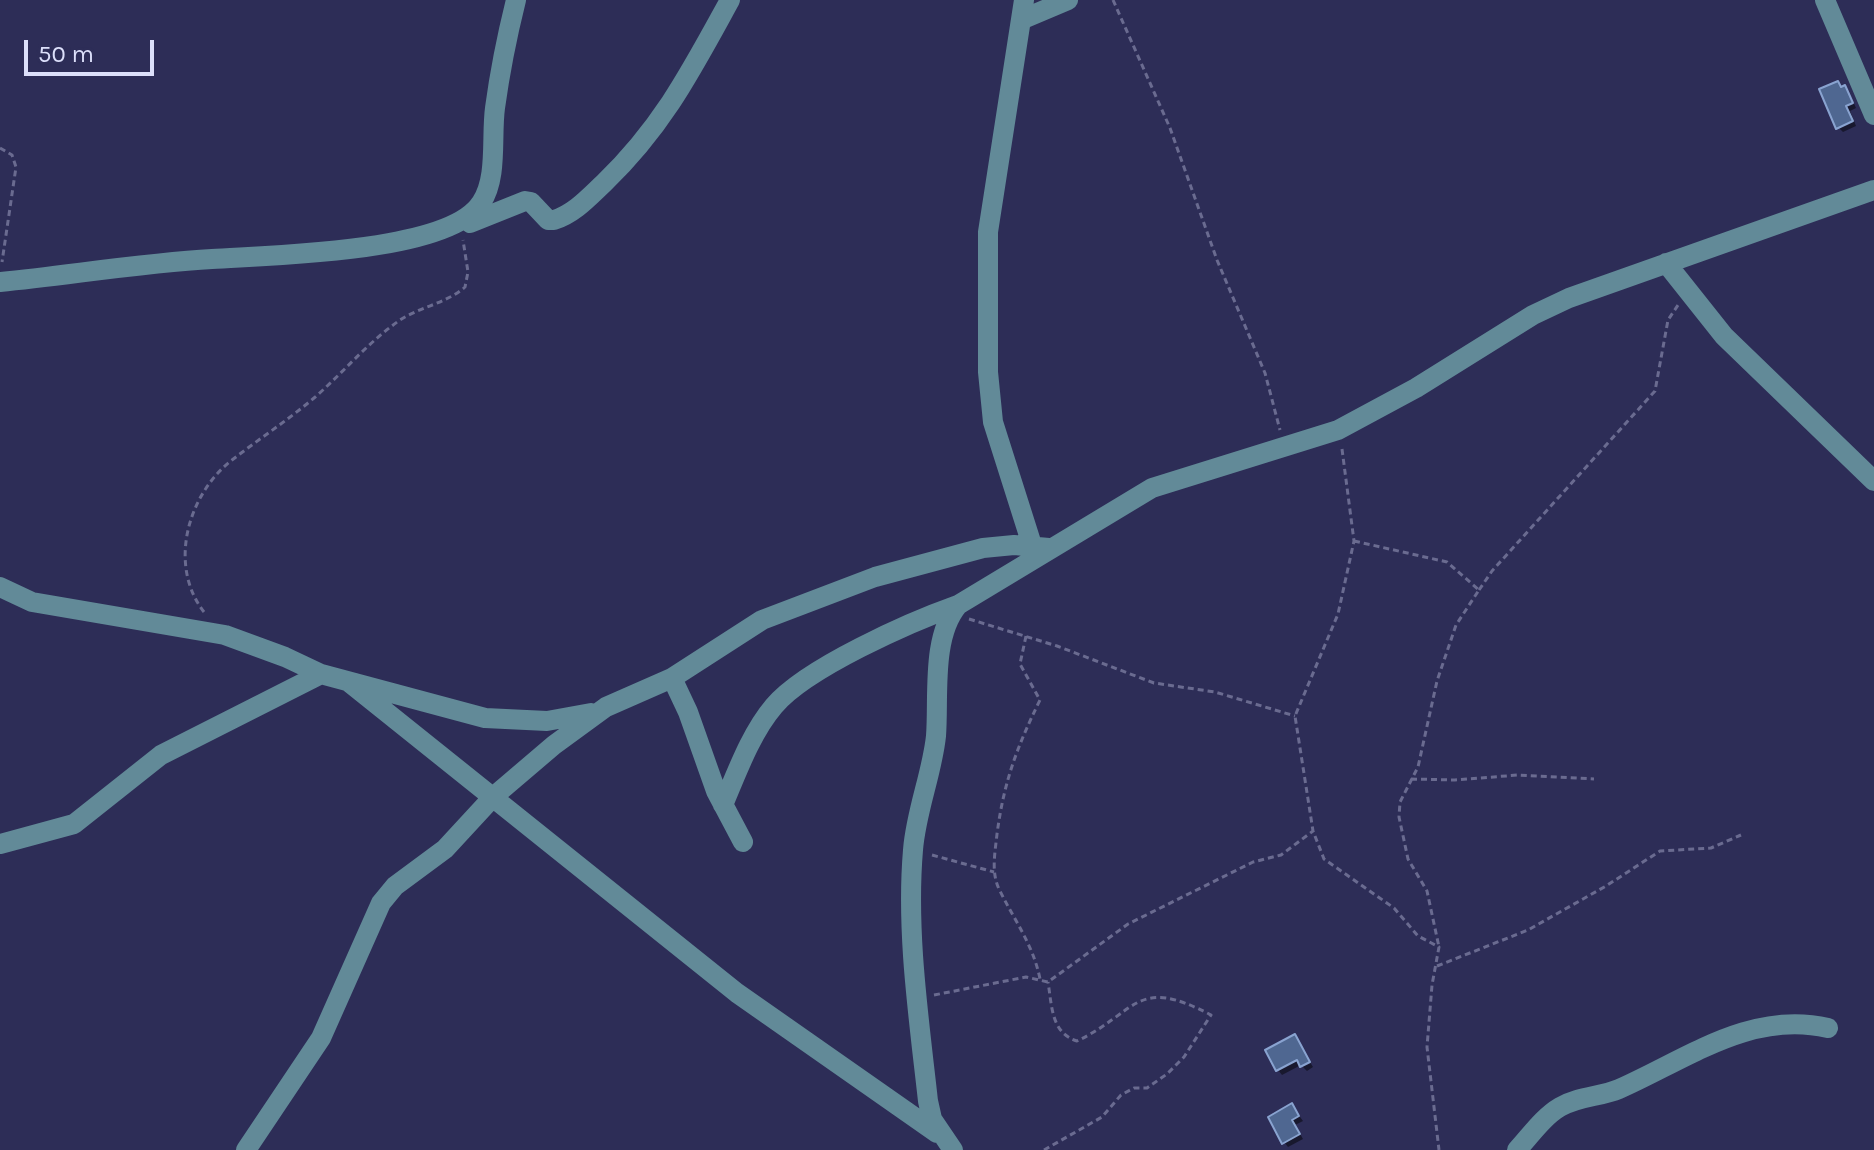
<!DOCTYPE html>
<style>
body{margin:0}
#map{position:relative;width:1874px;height:1150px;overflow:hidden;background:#2d2d57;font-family:Karla,sans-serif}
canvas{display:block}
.scale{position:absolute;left:24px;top:40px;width:130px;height:36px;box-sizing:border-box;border:4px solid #dcdffa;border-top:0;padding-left:10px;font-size:24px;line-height:28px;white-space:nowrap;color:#dcdffa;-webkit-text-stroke:6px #2d2d57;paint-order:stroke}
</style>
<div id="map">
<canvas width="1874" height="1150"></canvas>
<div class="scale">50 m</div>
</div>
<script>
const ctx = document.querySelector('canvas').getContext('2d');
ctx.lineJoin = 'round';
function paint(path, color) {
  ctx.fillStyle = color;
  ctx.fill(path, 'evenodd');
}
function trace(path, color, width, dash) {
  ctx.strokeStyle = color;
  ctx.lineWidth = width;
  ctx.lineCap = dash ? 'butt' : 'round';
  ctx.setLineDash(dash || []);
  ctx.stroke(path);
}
paint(new Path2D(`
 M1838,83L1849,93L1856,108L1850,111L1856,126L1843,132L1838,127Z
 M1294,1036L1313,1067L1307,1071L1301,1065L1282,1075L1278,1070Z
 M1292,1106L1303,1121L1295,1125L1303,1139L1288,1147L1284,1142Z`), '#0007');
const building = new Path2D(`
 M1838,81L1841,87L1845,85L1853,103L1846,106L1853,121L1836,129L1819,89Z
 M1295,1034L1310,1062L1300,1067L1297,1060L1276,1071L1265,1050Z
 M1292,1103L1299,1116L1292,1120L1300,1134L1282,1144L1268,1117Z`);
paint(building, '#4f6791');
trace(building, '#89a3d0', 2);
trace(new Path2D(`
 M1113,0L1170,128L1217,260L1265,373L1280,430
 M0,148L12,155L16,167L2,262
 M1342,449L1354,541L1338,614L1295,716L1313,831L1324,859L1394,908L1418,936L1439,947L1432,985L1427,1047L1439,1150
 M1354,541L1447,562L1479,590L1456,625L1437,681L1418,767L1400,802L1399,817L1408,859L1427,891L1439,947
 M1479,590L1492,571L1655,391L1668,320L1678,305
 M204,612C168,566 187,495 232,460C259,439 288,420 314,398C344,372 367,343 400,320C420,307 447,303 465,287L468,272L463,240
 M969,619L1057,646L1154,683L1215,692L1295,716
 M1026,636L1020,664L1040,700C1017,747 1004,781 997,834C995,853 991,872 999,889C1014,920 1033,944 1040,979
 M1411,779L1455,780L1518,775L1594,779
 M932,855L994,872
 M1437,966L1528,930L1606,886L1660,851L1711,848L1741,835
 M934,995L1026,977L1048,982L1128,924L1253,862L1281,855L1313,831
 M1044,1150L1102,1117L1121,1095L1134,1088H1147L1167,1074L1184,1057L1211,1015C1135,975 1138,1012 1077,1041C1051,1033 1052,1006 1048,982`), '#6a6b90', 3, [6, 4]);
trace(new Path2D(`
 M1024,0L988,232V372L993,422L1032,545
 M1825,0L1874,115
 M1023,19L1068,0
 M470,223L525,201L531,202L548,220H554C574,214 589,197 604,183C663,126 691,71 730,0
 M1666,263L1724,336L1874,481
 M0,282C70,275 142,263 212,259C270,255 449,253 481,203C498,178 491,137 495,108C500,71 507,36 516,0
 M0,587L32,602L225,635L285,657L321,674L485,718L547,721L591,713
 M672,678L688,712L716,791L743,842
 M350,683L737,993L937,1133
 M723,805C737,772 751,733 774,706C806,668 910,622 958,605
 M0,844L74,824L161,755L321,674
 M246,1150L321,1038L381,903L395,886L445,849L493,797L554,745L606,707L672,678L762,620L875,577L983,548L1014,545L1049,548
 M953,1150L932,1119L928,1101C919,1019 906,932 913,850C916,811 932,774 936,736C939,697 931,637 958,605L1152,488L1338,430L1416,388L1533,315L1569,298L1874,190
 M1517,1150C1530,1136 1543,1117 1560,1107C1579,1096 1600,1097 1619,1089C1687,1059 1751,1010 1828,1028`), '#628a98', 20);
</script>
